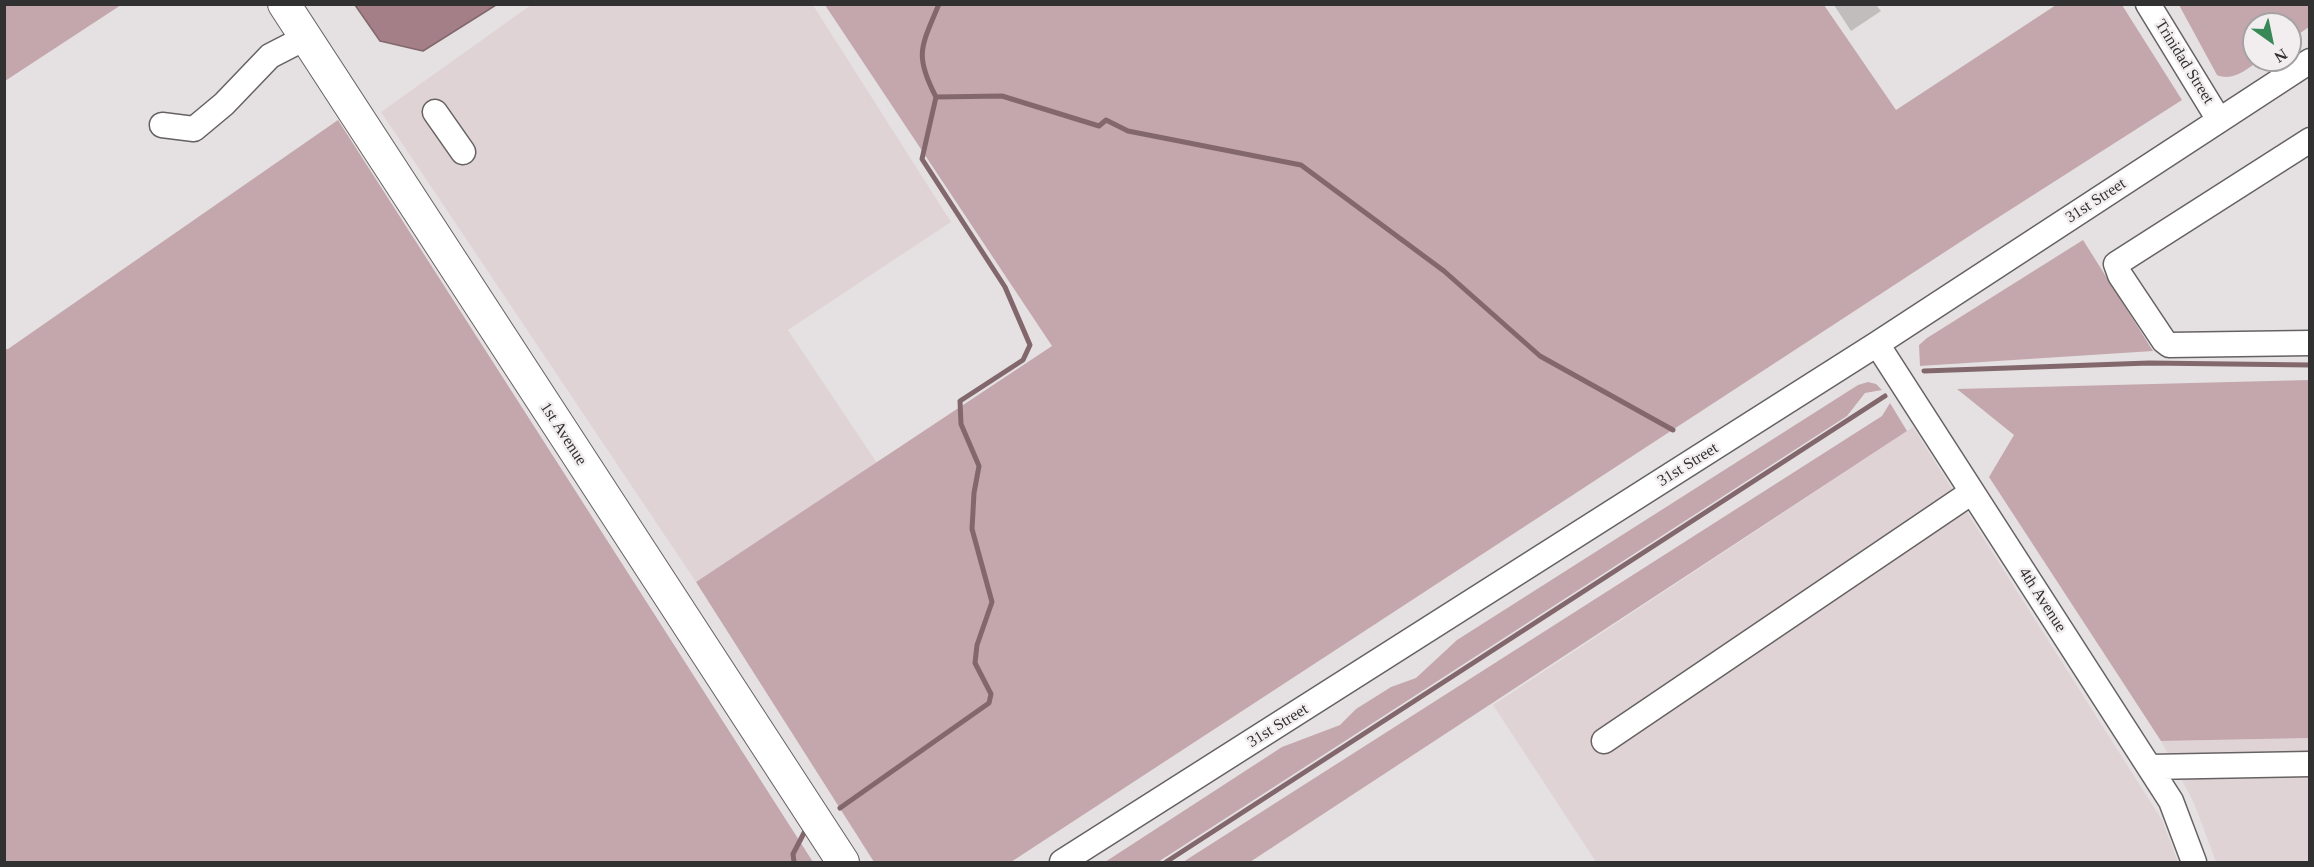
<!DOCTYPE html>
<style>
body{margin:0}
#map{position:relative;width:2314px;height:867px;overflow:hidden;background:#e5e1e2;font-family:"Times New Roman",serif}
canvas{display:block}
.frame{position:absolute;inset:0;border:6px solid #323131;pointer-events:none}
.north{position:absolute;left:2242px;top:12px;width:60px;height:60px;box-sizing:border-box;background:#f2eeef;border:2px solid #a5a2a3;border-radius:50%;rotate:147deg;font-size:16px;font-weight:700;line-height:24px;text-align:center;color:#323131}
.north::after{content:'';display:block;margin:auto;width:21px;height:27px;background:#398858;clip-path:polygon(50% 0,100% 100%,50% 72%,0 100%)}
</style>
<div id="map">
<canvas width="2314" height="867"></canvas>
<div class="frame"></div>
<div class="north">N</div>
</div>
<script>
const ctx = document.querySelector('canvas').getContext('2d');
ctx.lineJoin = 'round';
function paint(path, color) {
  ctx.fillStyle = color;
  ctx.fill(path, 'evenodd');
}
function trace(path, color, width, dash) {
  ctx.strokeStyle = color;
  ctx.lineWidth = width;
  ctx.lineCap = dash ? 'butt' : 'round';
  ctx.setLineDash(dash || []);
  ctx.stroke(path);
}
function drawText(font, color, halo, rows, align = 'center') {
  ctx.font = font + ' "Times New Roman",serif';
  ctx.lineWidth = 5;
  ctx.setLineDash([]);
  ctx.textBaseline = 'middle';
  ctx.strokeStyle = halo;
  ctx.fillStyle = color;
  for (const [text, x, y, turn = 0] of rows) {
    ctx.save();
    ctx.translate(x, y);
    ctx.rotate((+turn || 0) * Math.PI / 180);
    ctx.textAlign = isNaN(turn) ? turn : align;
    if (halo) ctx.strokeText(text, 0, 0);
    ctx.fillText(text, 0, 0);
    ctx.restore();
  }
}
paint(new Path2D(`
 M531,5H813L951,222L788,330L877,463L696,582L381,112Z
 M1913,427L2162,820L2178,862H1596L1493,705Z
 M2309,738V862H2216L2194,803L2161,741Z`), '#e0d3d6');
paint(new Path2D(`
 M5,4H121V5L5,81Z
 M825,5H1824L1896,110L2056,5H2122L2182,100L1977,231L1011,862H874L696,582L1052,346Z
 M2179,5H2309V27L2290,40V24H2254V60H2260C2247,69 2233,82 2217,75Z
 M338,120L813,862H5V349H8Z
 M2083,240L2153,351L1920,366L1919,345L1927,338Z
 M2309,380V738L2161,741L1989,477L2014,435L1957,389Z
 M1868,382L1876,384L1882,390L1865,393L1847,416L1158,862H1105L1282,747L1340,725L1356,709L1391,687L1416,678L1457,640L1858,385Z
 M1890,403L1907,431L1250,862H1183L1882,416Z`), '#c4a7ad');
const water = new Path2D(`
 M355,5H496L423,51L380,41Z`);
paint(water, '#a47f87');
trace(water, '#82686d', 1.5);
trace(new Path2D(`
 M936,97C914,55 921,47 939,4
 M1924,371L2149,363L2310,365
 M840,808L989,703L991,694L975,663L977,645L992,602L972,529L974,493L979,466L961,424L960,401L1023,360L1030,345L1005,287L922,159L936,97L1002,96L1099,126L1106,120L1128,131L1301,165L1444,271L1540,356L1673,430
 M794,862L793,854L805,831
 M1166,862L1885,396`), '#82686d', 5);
paint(new Path2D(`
 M1834,5H1876L1881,11L1851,31Z`), '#c1bdbd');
const minor = new Path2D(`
 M2148,4L2219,120
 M435,112L463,152
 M162,125L194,129L224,104L270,56L305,38
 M2310,140L2116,264L2120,275L2164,341L2169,345L2310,343
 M1877,344L2171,801L2194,862
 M1604,741L1972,492
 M2150,767L2310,764
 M1062,862L1877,344L2310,61`);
const major = new Path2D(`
 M284,4L843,862`);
trace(minor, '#666263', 27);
trace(major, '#666263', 34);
trace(minor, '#fff', 24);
trace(major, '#fff', 32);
drawText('16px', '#323131', '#f2eeef', [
 ["Trinidad Street",2184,62,58],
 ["31st Street",2096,201,-33],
 ["1st Avenue",563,434,57],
 ["31st Street",1688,465,-32],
 ["4th Avenue",2042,600,57],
 ["31st Street",1278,726,-32]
]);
</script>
